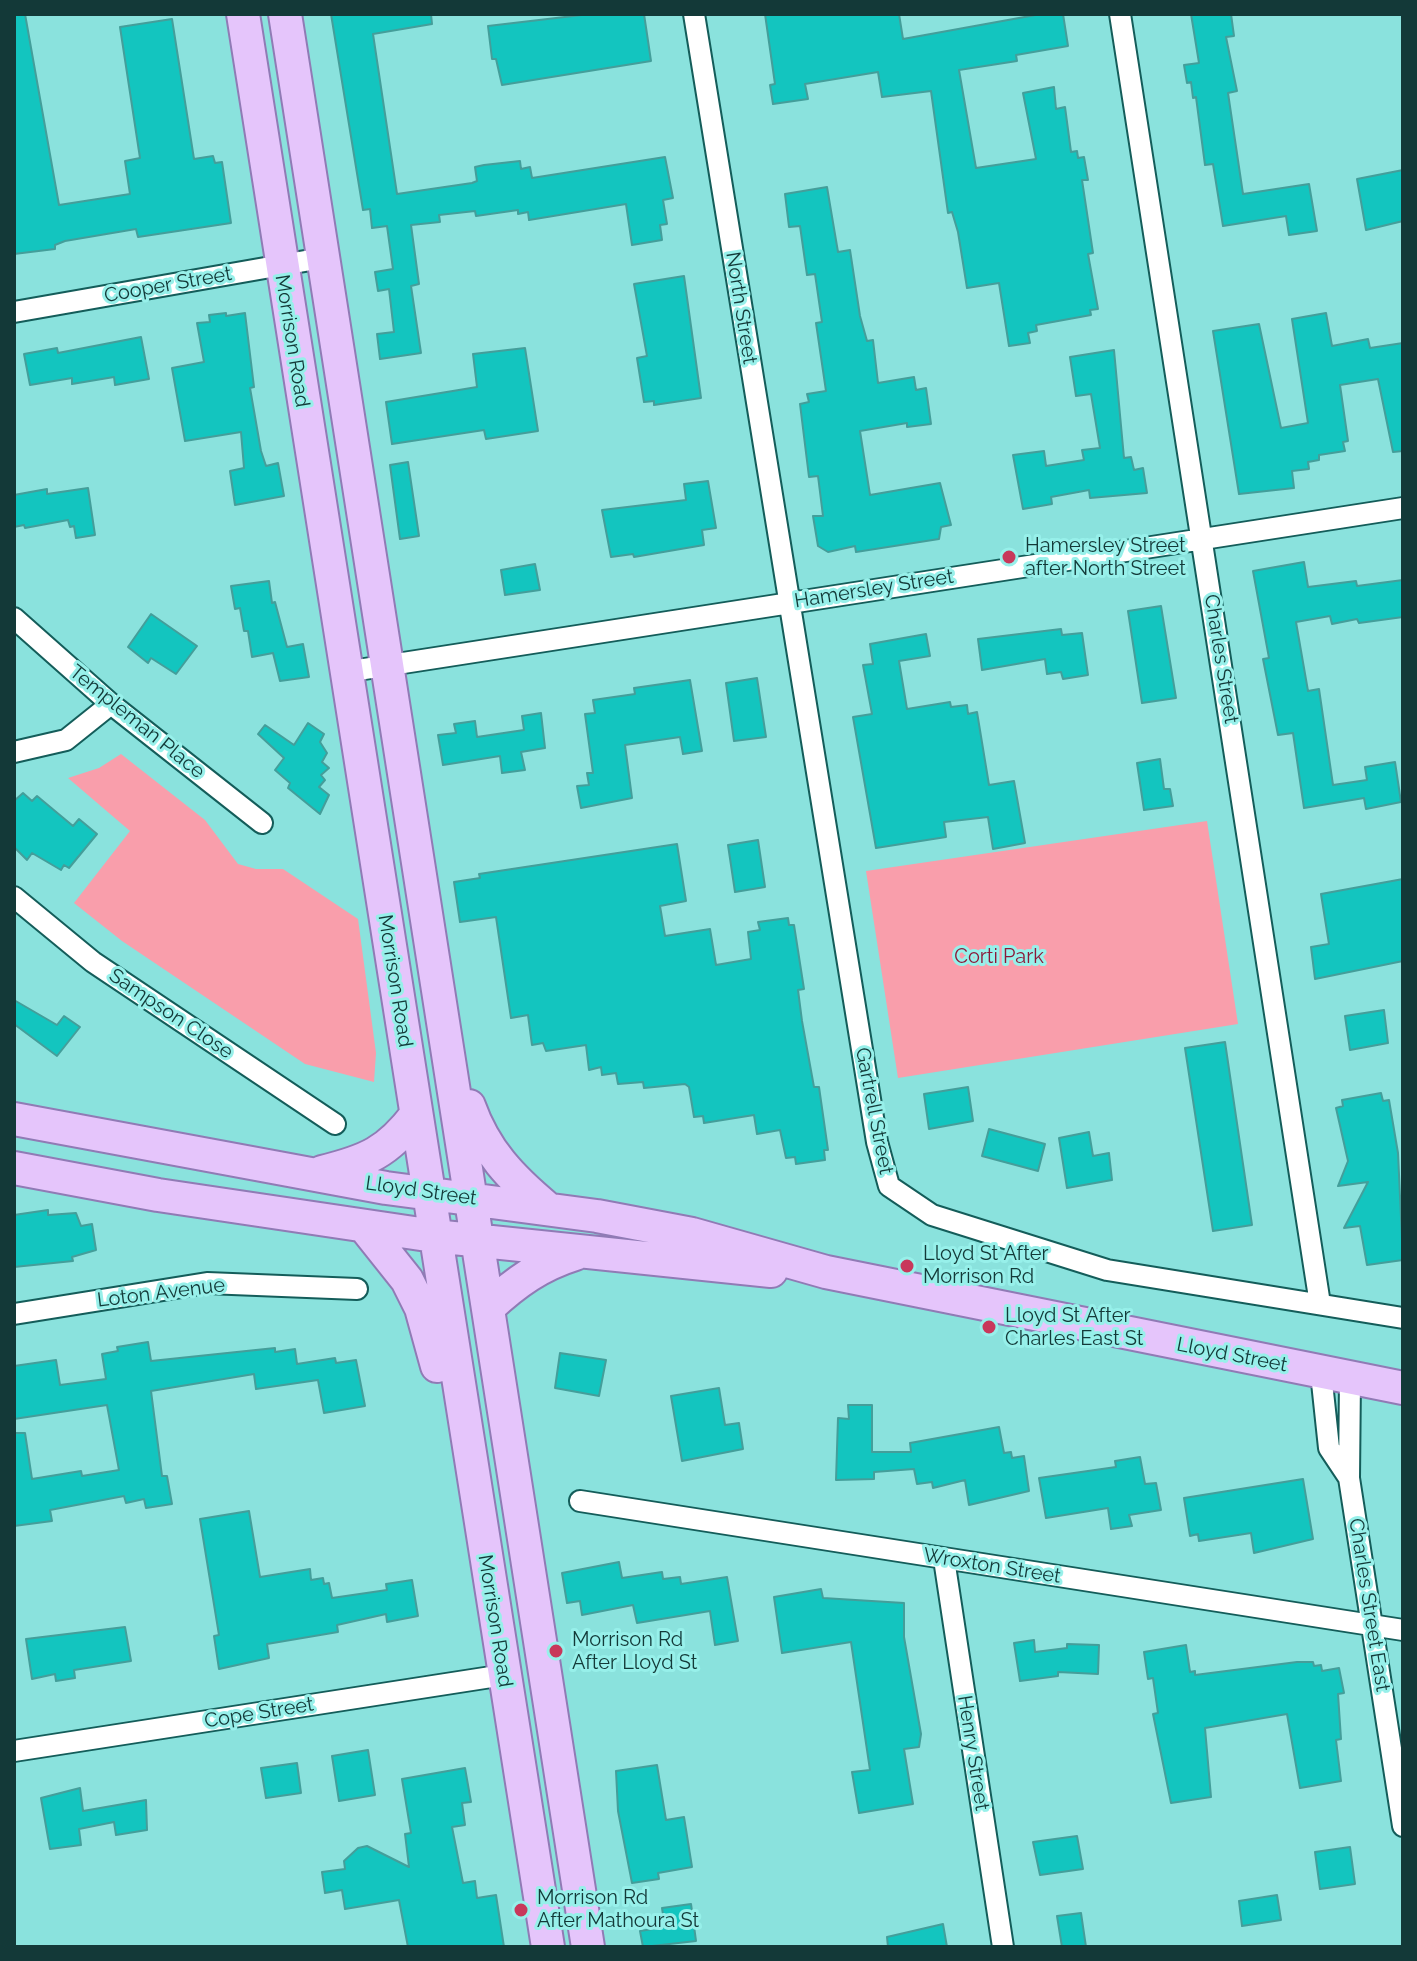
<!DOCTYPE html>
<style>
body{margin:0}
#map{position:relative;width:1417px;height:1961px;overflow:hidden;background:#8ae2dd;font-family:Raleway,sans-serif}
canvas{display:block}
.frame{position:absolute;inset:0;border:16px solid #133938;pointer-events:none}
</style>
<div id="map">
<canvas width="1417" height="1961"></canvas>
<div class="frame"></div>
</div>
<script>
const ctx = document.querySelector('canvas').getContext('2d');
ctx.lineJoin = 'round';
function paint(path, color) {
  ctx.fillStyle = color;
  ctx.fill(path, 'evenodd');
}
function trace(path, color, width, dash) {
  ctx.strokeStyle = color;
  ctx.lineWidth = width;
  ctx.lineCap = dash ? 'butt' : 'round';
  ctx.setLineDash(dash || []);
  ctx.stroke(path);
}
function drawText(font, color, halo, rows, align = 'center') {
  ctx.font = font + ' Raleway,sans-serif';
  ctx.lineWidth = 6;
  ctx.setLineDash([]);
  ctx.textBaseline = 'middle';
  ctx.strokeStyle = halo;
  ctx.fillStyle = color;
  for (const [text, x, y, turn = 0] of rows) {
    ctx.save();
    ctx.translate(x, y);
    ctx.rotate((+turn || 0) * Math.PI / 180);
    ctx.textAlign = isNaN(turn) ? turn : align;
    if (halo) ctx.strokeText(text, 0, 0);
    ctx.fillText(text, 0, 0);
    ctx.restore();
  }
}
paint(new Path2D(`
 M121,754L205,820L238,864L256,869H283L358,919L376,1053L374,1082L305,1064L122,941L74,903L130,831L68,778L99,768Z
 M1207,821L1238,1024L898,1078L866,871Z`), '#f99eab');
const building = new Path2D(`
 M14,14H25L59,205L130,194L125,161L140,158L120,27L172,19L194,159L213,156L215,163L222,162L231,223L138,237L136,229L65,241L55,245V249L14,254Z
 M331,14H431L432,24L373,34L397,194L472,183L477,181L475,167L484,165L520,161L521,169L530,167L532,178L665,157L673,198L663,200L667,224L660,225L662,240L632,245L626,204L529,220L528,212L518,214V210L476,216L475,211L439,215L440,222L411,225L419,284L411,286L421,353L380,359L377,334L394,332L389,289L378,291L375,272L393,269L387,226L372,228L370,209L363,210Z
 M590,14H644L651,61L502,85L496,59H492L488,26Z
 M765,14H899L903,39L1041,14H1063L1068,46L1016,55L1017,61L959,70L976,168L1036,159L1023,93L1054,87L1056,109L1065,107L1071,152L1077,151L1078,158L1084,157L1088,180H1082L1093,253L1088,254L1098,309L1090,310L1091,315L1036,325L1037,331L1028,333L1030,343L1009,346L999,283L967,288L958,232L952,212L948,213L931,91L882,97L878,72L805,84L808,99L773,104L770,85L775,84Z
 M1191,14H1231L1234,36L1226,37L1237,91L1228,93L1243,194L1309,184L1317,231L1289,235L1286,216L1223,226L1213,164L1205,165L1196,97L1193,98L1191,82L1187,83L1184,65L1199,63Z
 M1403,170V221L1366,230L1357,179Z
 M827,187L838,252L850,250L860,316L867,341L873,340L878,383L914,377L916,390L926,388L931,424L907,427V423L860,431L870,495L940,483L951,525L941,527L939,539L856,552L855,546L828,552L818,546L813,516H823L818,476L809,477L800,404L809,402L807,394L826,391L816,323L822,322L815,274L807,275L800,226L789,227L785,194Z
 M684,276L701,398L654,405V401L644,402L637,358L647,356L634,284Z
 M226,313V316L245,313L254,387L250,388L261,451L266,466L278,463L284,496L235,505L230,471L244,468L241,432L185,441L172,368L204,362L197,323L210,322L209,315Z
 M1326,313L1332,346L1368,339L1370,348L1403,343V451L1393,452L1378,379L1340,385L1348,441L1343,442L1345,451L1319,455V460L1308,462L1309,469L1292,471L1294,488L1239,494L1213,331L1259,324L1281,428L1308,423L1292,319Z
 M141,337L149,379L115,385L114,377L72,384V378L30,385L24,354L57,348L58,353Z
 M525,348L538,431L486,439L484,430L392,444L386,402L477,387L473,354Z
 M1114,350L1124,458L1131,457L1134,470L1143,468L1147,493L1090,498L1089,490L1051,497L1052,504L1023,509L1013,455L1044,451L1046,466L1084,460L1082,450L1100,448L1091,394L1076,396L1070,357Z
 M408,462L419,536L400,539L390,465Z
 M708,481L716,528L702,530L704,545L634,557L633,554L611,557L602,510L686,500L684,484Z
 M88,488L95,535L76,538L74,526L70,527L68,520L25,528L24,525L14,527V495L47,489V494Z
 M1304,562L1308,587L1356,581L1357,586L1403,580V617L1359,623L1357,619L1332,624L1330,616L1296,622L1308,691L1319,689L1333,785L1367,780L1365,767L1395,762L1401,802L1366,809L1364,798L1304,808L1293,733L1278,735L1263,659L1269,658L1253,571Z
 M535,564L540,590L505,595L501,570Z
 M269,581L272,603L275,602L287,647L303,644L309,677L280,681L273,653L252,657L248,631H244L240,608L235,609L231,586Z
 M1161,606L1176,698L1142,703L1128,611Z
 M151,614L197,646L176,674L151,658L148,663L128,647Z
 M1061,629L1062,635L1082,633L1088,675L1063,679L1061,672L1047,674L1045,659L982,670L978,639Z
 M926,634L930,656L899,661L907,709L950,702L951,707L967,705L968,714L977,712L989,785L1014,781L1025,843L993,849L988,817L944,822L946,837L876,848L853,717L872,714L863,665L873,664L870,644Z
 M757,678L766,737L734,741L726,683Z
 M690,680L702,751L683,754L680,737L625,745L632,798L581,808L577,786L589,785L587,773H593L585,714L595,713L593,700L635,694L634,688Z
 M541,713L545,748L521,752L525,770L502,773L500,756L443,765L438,735L456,733L454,724L475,721L477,737L524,730L522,716Z
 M308,723L324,734L320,742L327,753L322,762L329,768L321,775L325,780L319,787L329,795L320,814L288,788L290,783L275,770L284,758L258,734L265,725L294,745Z
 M1160,759L1164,789H1170L1173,806L1144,810L1137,763Z
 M23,793L32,801L37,796L73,826L79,819L97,834L69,868L64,865L61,870L32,853L27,860L14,847V801Z
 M758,840L765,887L735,892L728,845Z
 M677,844L686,901L660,906L665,936L710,929L716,965L751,959L748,932L760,930L758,922L788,918L789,925H794L804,989L798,990L802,1021L814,1087H819L828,1150H824L825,1160L796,1164L795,1157L786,1158L780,1130L757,1134L754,1115L704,1123L703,1116L694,1117L689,1087L685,1084L644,1088L643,1082L618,1084L616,1073L602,1075L601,1067L589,1070L586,1045L546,1051L543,1043L532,1045L528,1015L511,1018L496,917L460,922L454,882L480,878L479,874Z
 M1403,879V961L1315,979L1311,947L1329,944L1321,894Z
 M14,1000L57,1025L64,1016L80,1027L57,1056L14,1024Z
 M1384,1010L1388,1043L1350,1050L1345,1016Z
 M1225,1042L1252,1225L1213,1231L1185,1048Z
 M968,1087L973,1121L929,1129L924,1094Z
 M1381,1093L1383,1101L1389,1100L1398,1153L1403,1260L1367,1265L1360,1226L1344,1228L1368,1182L1338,1186L1348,1161L1336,1108L1343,1106L1342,1100Z
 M989,1129L1045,1144L1038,1171L982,1156Z
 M1089,1132L1093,1156L1109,1153L1112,1180L1067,1188L1059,1138Z
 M48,1210V1215L76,1213L81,1226L92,1224L96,1250L72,1257L73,1261L14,1267V1215Z
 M148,1342L151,1361L275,1348V1352L295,1349L297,1364L335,1358L336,1363L356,1360L365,1406L324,1413L318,1380L256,1389L254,1374L151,1391L162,1476H167L172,1504L146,1508L144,1499L126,1503L124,1496L50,1510L52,1521L14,1526V1433H25L32,1479L81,1471L82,1476L119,1470L107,1405L14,1419V1366L56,1360L60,1385L106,1379L102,1354L118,1351L117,1347Z
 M560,1353L606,1360L599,1396L555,1388Z
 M719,1388L725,1425L739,1423L743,1449L682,1461L671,1396Z
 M848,1405H872V1452H911L910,1443L999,1427L1004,1453L1011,1452L1012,1458L1024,1456L1029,1491L969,1505L965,1480L933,1488L932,1482L917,1484L914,1469L874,1472V1479L836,1480L838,1418L849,1419Z
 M1140,1457L1145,1484L1156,1483L1161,1510L1129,1515L1132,1526L1111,1529L1108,1508L1046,1518L1039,1478L1116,1467L1115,1461Z
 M1303,1479L1313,1539L1254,1553L1251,1533L1199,1541L1198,1534L1190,1536L1184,1498Z
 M249,1511L260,1577L310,1569L311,1580L323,1578L324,1584L329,1583L332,1598L387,1590L386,1584L412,1580L418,1616L387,1622L386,1614L337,1625L338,1632L267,1644L269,1658L219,1669L214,1636L219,1635L200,1519Z
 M619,1562L622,1578L662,1572L663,1579L680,1577L681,1584L727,1577L738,1641L715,1645L710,1611L637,1623L633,1605L582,1615L580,1601L567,1603L562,1573Z
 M821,1589L823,1598L904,1603V1637L921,1734L919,1747L904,1749L913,1804L859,1813L852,1772L870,1770L851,1642L782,1653L774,1597Z
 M125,1627L131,1661L74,1670L75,1678L56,1681L55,1674L32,1679L26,1639Z
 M1034,1640L1035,1652L1067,1648V1644L1099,1645L1098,1674L1058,1672V1676L1020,1681L1014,1643Z
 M1186,1645L1190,1672L1195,1671V1675L1297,1662H1313L1314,1666L1321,1665L1322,1671L1339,1668L1344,1693L1338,1694L1341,1739L1336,1740L1341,1781L1300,1788L1287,1714L1205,1728L1211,1797L1171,1803L1153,1714L1158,1713L1153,1678L1148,1679L1144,1652Z
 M368,1750L375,1795L339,1801L332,1756Z
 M297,1763L301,1793L266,1798L261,1768Z
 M657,1765L666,1820L684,1817L692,1867L658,1873L659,1879L632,1883L618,1811L616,1771Z
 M465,1768L471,1802L462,1803L465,1825L452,1827L463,1883L475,1881L477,1898L496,1895L504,1947H408L399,1900L345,1909L342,1890L325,1893L322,1872L345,1869L344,1861L358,1848L367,1846L409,1867L405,1834L411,1833L402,1779Z
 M80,1788L83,1811L146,1800L147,1830L116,1835L114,1822L79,1829L81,1845L50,1849L41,1798Z
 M1077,1836L1083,1869L1040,1875L1033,1842Z
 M1350,1847L1355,1884L1320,1889L1315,1852Z
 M1277,1895L1281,1920L1242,1926L1239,1901Z
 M691,1904L696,1941L643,1947L640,1931L665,1927L662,1908Z
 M1081,1913L1086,1947H1062L1057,1916Z
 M943,1924L947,1947H888L887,1937Z`);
paint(building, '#13c5bf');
trace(building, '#449e9a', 2);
const minor = new Path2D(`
 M694,14L877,1142L889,1186L932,1215L1107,1270L1403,1318
 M1120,14L1320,1304
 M14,312L322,258
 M14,618L111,704L262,823
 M345,672L1403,508
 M14,752L66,740L111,704
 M14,897L93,962L335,1124
 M14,1314L207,1283L357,1289
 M1321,1373L1329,1448L1349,1478
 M1350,1379L1349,1478L1403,1826
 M580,1501L1403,1630
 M944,1559L1003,1947
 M14,1751L504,1675`);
const primary = new Path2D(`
 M243,14L548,1947
 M285,14L588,1947
 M469,1106C485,1151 511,1178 547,1208
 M14,1119L386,1188L597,1216L692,1234L826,1272L1403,1388
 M14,1168L158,1195L434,1236L771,1271
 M322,1172C367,1161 388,1152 416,1115
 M364,1226L407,1280L421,1308L437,1366
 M489,1307C516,1282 540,1265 575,1254`);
trace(minor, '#145d5a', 24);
trace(primary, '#907bb5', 36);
trace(minor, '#fff', 20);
trace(primary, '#e5c5fb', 32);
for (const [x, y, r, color] of [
 [1009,557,8,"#c8385b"],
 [907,1266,8,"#c8385b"],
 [989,1327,8,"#c8385b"],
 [556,1651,8,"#c8385b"],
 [521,1910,8,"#c8385b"]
]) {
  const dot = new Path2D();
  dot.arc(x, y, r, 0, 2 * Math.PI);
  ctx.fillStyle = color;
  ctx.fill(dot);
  trace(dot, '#97f0ea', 3);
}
drawText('20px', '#133938', '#97f0ea', [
 ["Cooper Street",168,285,-10],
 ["North Street",741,308,81],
 ["Morrison Road",292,341,81],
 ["Hamersley Street",874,589,-9],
 ["Charles Street",1221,659,81],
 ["Templeman Place",137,722,39],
 ["Morrison Road",395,981,81],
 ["Sampson Close",171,1014,34],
 ["Gartrell Street",874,1111,79],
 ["Lloyd Street",421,1191,8],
 ["Loton Avenue",161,1293,-7],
 ["Lloyd Street",1232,1355,11],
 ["Wroxton Street",992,1566,9],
 ["Charles Street East",1369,1605,81],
 ["Morrison Road",495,1621,81],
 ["Cope Street",259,1713,-9],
 ["Henry Street",973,1753,81]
]);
drawText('20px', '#133938', '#97f0ea', [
 ["Hamersley Street",1025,546],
 ["after North Street",1025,569],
 ["Lloyd St After",923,1254],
 ["Morrison Rd",923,1277],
 ["Lloyd St After",1005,1316],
 ["Charles East St",1005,1339],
 ["Morrison Rd",572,1640],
 ["After Lloyd St",572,1663],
 ["Morrison Rd",537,1898],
 ["After Mathoura St",537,1921]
], 'left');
drawText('20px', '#8c1838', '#97f0ea', [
 ["Corti Park",999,957]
]);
</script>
